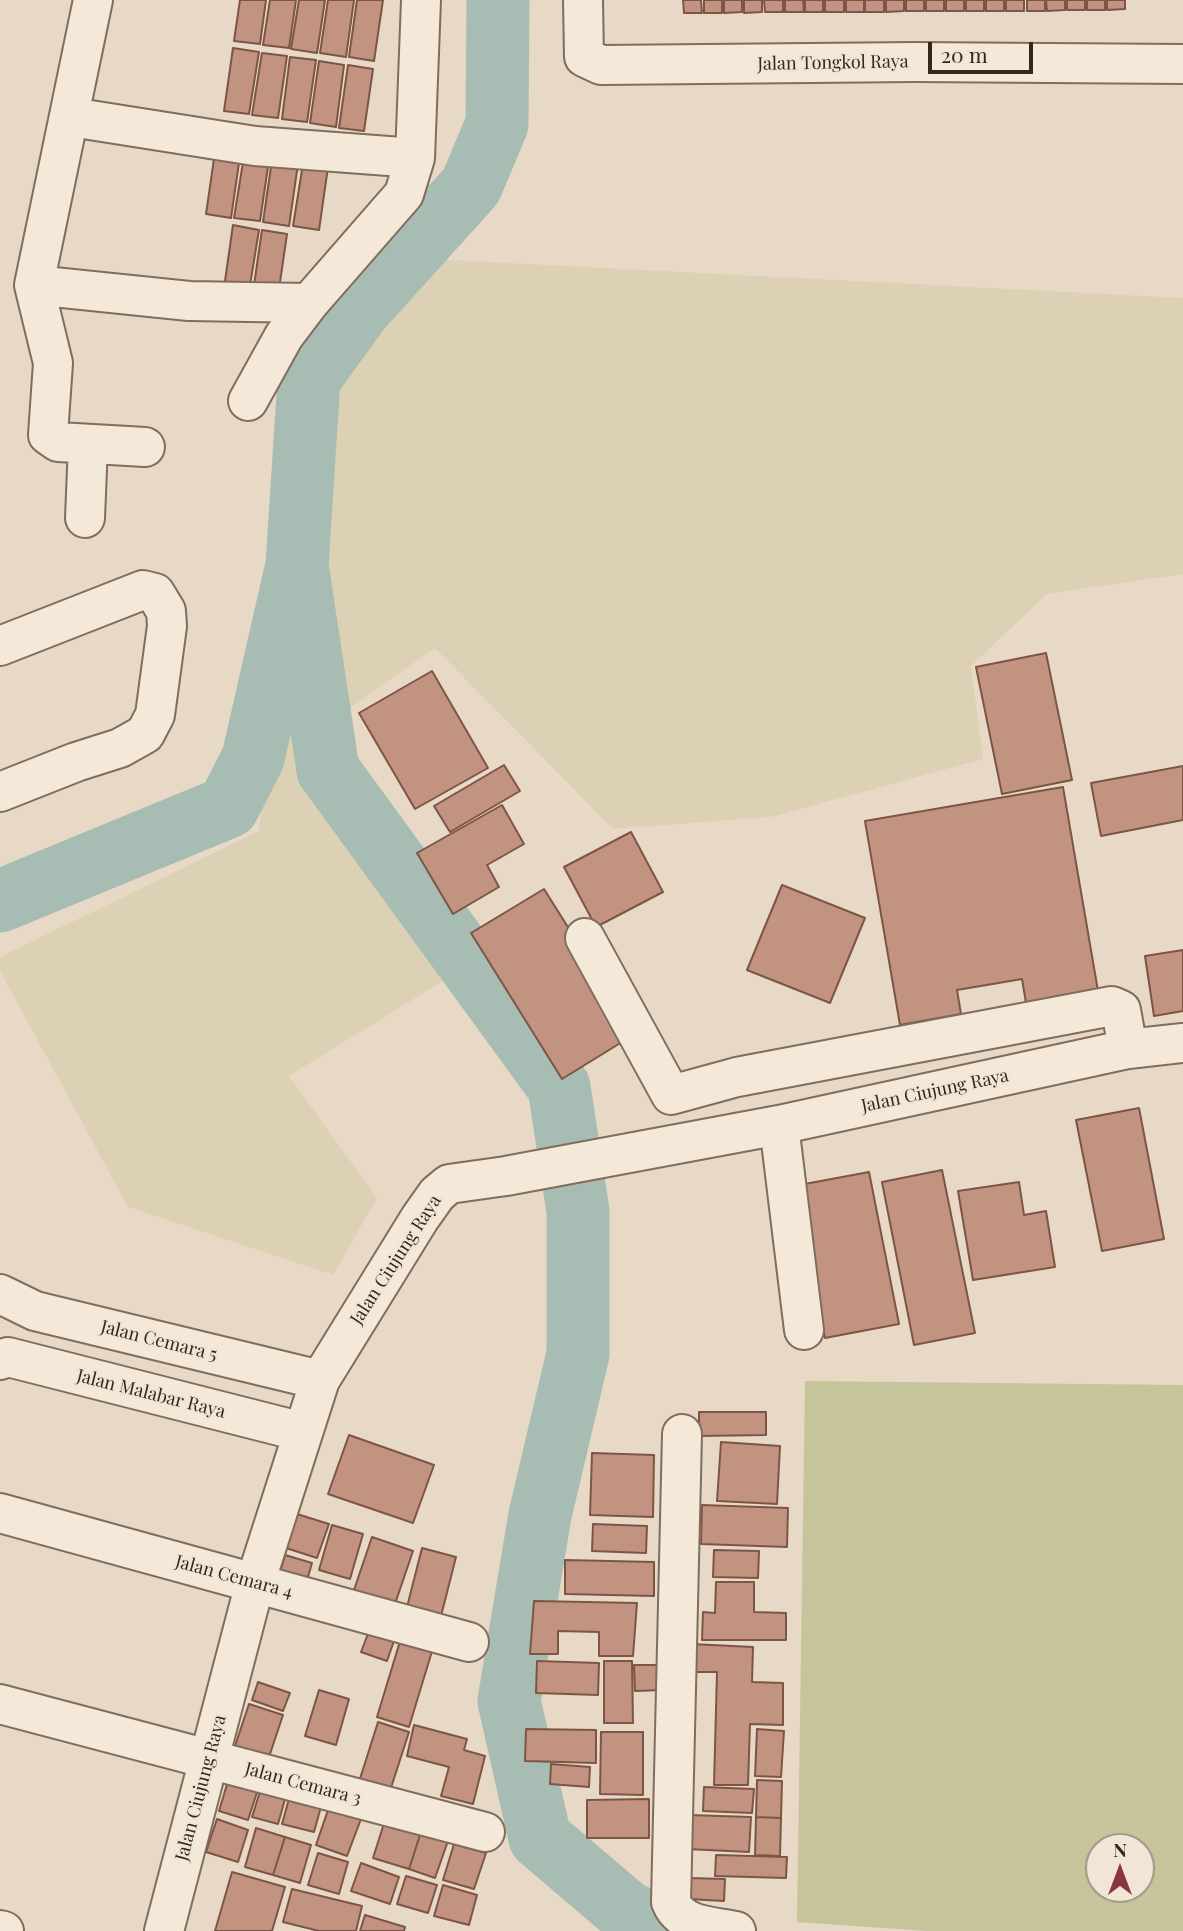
<!DOCTYPE html>
<style>
body{margin:0}
#map{position:relative;width:1183px;height:1931px;overflow:hidden;background:#e8d9c6;font-family:"Playfair Display",serif}
canvas{display:block}
.north{position:absolute;left:1085px;top:1833px;width:70px;height:70px;box-sizing:border-box;background:#f1e5d5;border:2px solid #a5998d;border-radius:50%;rotate:0deg;font-size:19px;font-weight:700;line-height:28px;text-align:center;color:#342720}
.north::after{content:'';display:block;margin:auto;width:24px;height:32px;background:#893642;clip-path:polygon(50% 0,100% 100%,50% 72%,0 100%)}
.scale{position:absolute;left:928px;top:42px;width:105px;height:32px;box-sizing:border-box;border:4px solid #342720;border-top:0;padding-left:9px;font-size:21px;line-height:24px;white-space:nowrap;color:#342720;-webkit-text-stroke:5px #f1e5d5;paint-order:stroke}
</style>
<div id="map">
<canvas width="1183" height="1931"></canvas>
<div class="north">N</div>
<div class="scale">20 m</div>
</div>
<script>
const ctx = document.querySelector('canvas').getContext('2d');
ctx.lineJoin = 'round';
function paint(path, color) {
  ctx.fillStyle = color;
  ctx.fill(path, 'evenodd');
}
function trace(path, color, width, dash) {
  ctx.strokeStyle = color;
  ctx.lineWidth = width;
  ctx.lineCap = dash ? 'butt' : 'round';
  ctx.setLineDash(dash || []);
  ctx.stroke(path);
}
function drawText(font, color, halo, rows, align = 'center') {
  ctx.font = font + ' "Playfair Display",serif';
  ctx.lineWidth = 5;
  ctx.setLineDash([]);
  ctx.textBaseline = 'middle';
  ctx.strokeStyle = halo;
  ctx.fillStyle = color;
  for (const [text, x, y, turn = 0] of rows) {
    ctx.save();
    ctx.translate(x, y);
    ctx.rotate((+turn || 0) * Math.PI / 180);
    ctx.textAlign = isNaN(turn) ? turn : align;
    if (halo) ctx.strokeText(text, 0, 0);
    ctx.fillText(text, 0, 0);
    ctx.restore();
  }
}
paint(new Path2D(`
 M431,259L1183,298V574L1047,594L971,666L983,759L771,817L613,829L435,648L318,731L446,979L289,1076L377,1198L333,1275L128,1207L0,971V957L259,831L302,432Z`), '#ddd1b5');
paint(new Path2D(`
 M805,1381L1183,1385V1931H927L797,1922ZM1099,1847H1141V1889H1099Z`), '#c5c49b');
trace(new Path2D(`
 M297,565L328,770L559,1087L578,1211V1354L540,1515L509,1701L540,1838L628,1913L672,1931
 M0,901L228,807L253,758L297,565L309,379L359,310L471,186L497,124L498,0`), '#a7bdb3', 63);
const building = new Path2D(`
 M240,0H266L260,44L234,41Z
 M270,0H296L289,48L263,45Z
 M299,0H325L317,53L291,49Z
 M328,0H354L346,57L320,53Z
 M357,0H383L374,61L349,57Z
 M683,0H701L702,13H684Z
 M704,0H722V13H704Z
 M724,0H742V12L724,13Z
 M744,0H762V12L744,13Z
 M764,0H783V12H765Z
 M785,0H803L804,12H785Z
 M805,0H823V12H805Z
 M825,0H844V12H825Z
 M846,0H864V12H846Z
 M865,0H884V12H865Z
 M886,0H904V11L886,12Z
 M906,0H924V11H906Z
 M926,0H944V11H926Z
 M946,0H964V11H946Z
 M966,0H984V11H966Z
 M986,0H1004V11H986Z
 M1006,0H1024V11H1006Z
 M1027,0H1045V11H1027Z
 M1046,0H1065V10L1047,11Z
 M1067,0H1085V10H1067Z
 M1087,0H1105V10H1087Z
 M1107,0H1125V9L1107,10Z
 M233,48L259,52L249,114L224,111Z
 M262,53L287,56L278,118L252,115Z
 M290,57L316,60L307,122L282,119Z
 M319,61L344,65L336,127L310,123Z
 M348,65L373,69L364,131L339,128Z
 M215,152L240,156L231,218L206,214Z
 M244,156L269,160L260,221L234,218Z
 M272,160L298,164L289,226L263,222Z
 M303,164L328,167L319,230L293,226Z
 M233,225L259,230L249,291L224,288Z
 M262,230L287,234L278,296L253,292Z
 M1046,653L1072,780L1002,794L976,667Z
 M432,671L488,768L415,809L359,713Z
 M504,765L520,791L450,832L434,806Z
 M1183,766V820L1101,836L1091,783Z
 M1063,787L1098,991L1026,1003L1022,979L957,990L961,1014L900,1025L865,821Z
 M502,805L524,844L487,865L499,887L453,914L417,853Z
 M631,832L663,892L596,927L564,867Z
 M782,885L865,918L830,1003L747,970Z
 M544,889L635,1034L562,1079L471,933Z
 M1183,950V1011L1154,1016L1145,956Z
 M1139,1108L1164,1239L1102,1251L1076,1120Z
 M942,1170L975,1333L914,1345L882,1182Z
 M869,1172L899,1324L825,1338L794,1186Z
 M1019,1182L1024,1215L1046,1211L1055,1267L973,1280L958,1191Z
 M699,1412H766V1435L699,1436Z
 M349,1435L434,1465L413,1523L328,1494Z
 M721,1442L780,1446L777,1504L717,1501Z
 M592,1453L654,1455L653,1517L590,1515Z
 M702,1505L788,1508L787,1547L701,1544Z
 M297,1514L329,1524L317,1558L286,1548Z
 M593,1524L647,1526L646,1553L592,1551Z
 M332,1525L363,1534L350,1579L319,1570Z
 M372,1537L413,1551L395,1604L354,1590Z
 M422,1548L456,1557L440,1620L406,1611Z
 M714,1550L759,1551L758,1578L713,1577Z
 M285,1555L312,1563L303,1594L276,1586Z
 M565,1560L654,1562V1596L565,1594Z
 M716,1582H754V1612L786,1613V1640H702L703,1612L715,1613Z
 M534,1601L637,1603L633,1656H599V1632L558,1631V1654H530Z
 M371,1626L396,1635L387,1661L361,1652Z
 M401,1638L433,1648L409,1727L377,1717Z
 M691,1644L753,1647L752,1682L783,1683V1725L750,1724L748,1785H714L717,1672H690Z
 M537,1661L599,1663L598,1695L536,1693Z
 M604,1661H632L633,1723H604Z
 M634,1665H664V1690L635,1691Z
 M258,1682L290,1693L283,1711L252,1700Z
 M319,1690L349,1699L336,1745L305,1736Z
 M249,1704L283,1715L265,1769L231,1758Z
 M378,1722L409,1732L389,1794L358,1785Z
 M414,1725L467,1739L464,1750L485,1756L473,1804L441,1796L449,1767L407,1756Z
 M526,1729L596,1730V1763L525,1761Z
 M757,1729L784,1731L781,1777L755,1776Z
 M601,1732H643V1795L600,1794Z
 M551,1764L590,1767L589,1787L550,1784Z
 M231,1771L261,1780L248,1820L219,1811Z
 M757,1780L782,1781L781,1818L756,1817Z
 M262,1785L287,1792L278,1824L252,1817Z
 M704,1787L754,1789L752,1813L703,1811Z
 M290,1795L322,1803L314,1832L282,1824Z
 M649,1799V1838H587V1800Z
 M329,1807L361,1819L347,1856L316,1845Z
 M688,1815L751,1817L749,1852L687,1849Z
 M386,1817L422,1829L409,1869L373,1858Z
 M756,1817L781,1818L780,1856L755,1855Z
 M217,1819L248,1830L238,1862L206,1852Z
 M256,1828L285,1837L273,1875L245,1867Z
 M422,1829L449,1838L435,1878L409,1869Z
 M285,1837L311,1845L300,1883L273,1875Z
 M454,1844L486,1853L474,1889L443,1880Z
 M318,1853L348,1862L339,1894L308,1885Z
 M716,1855L787,1857L786,1878L715,1876Z
 M361,1863L399,1877L390,1904L351,1891Z
 M232,1872L285,1887L272,1931H215Z
 M406,1876L437,1885L428,1913L397,1904Z
 M689,1878L725,1879L724,1901L688,1899Z
 M443,1885L477,1895L469,1925L434,1916Z
 M292,1889L362,1906L356,1931H319L283,1922Z
 M365,1915L405,1927L404,1931H360Z`);
paint(building, '#c29381');
trace(building, '#7d5547', 2);
const minor = new Path2D(`
 M93,0L34,285L53,363L48,435L58,442L145,447
 M583,0L584,57L601,65L914,62L1183,64
 M71,117L255,146L415,158
 M34,285L189,301L309,303
 M248,401L284,336L309,303L404,194L415,158L421,0
 M85,518L88,444
 M0,646L143,590L155,593L166,611L167,626L155,715L145,734L120,748L76,762L0,792
 M585,938L671,1095L737,1077L1112,1006L1121,1010L1128,1049
 M779,1125L804,1330
 M0,1294L35,1311L320,1380
 M0,1360L8,1357L303,1432
 M682,1434L671,1902C681,1927 713,1926 736,1931
 M0,1513L469,1642
 M0,1704L485,1832
 M0,1930L4,1931
 M164,1931L255,1583L320,1380L420,1218L437,1194L449,1184L506,1176L779,1125L1128,1049L1183,1043`);
trace(minor, '#816c5e', 42);
trace(minor, '#f4e8d8', 38);
drawText('18px', '#342720', '#f1e5d5', [
 ["Jalan Tongkol Raya",833,63,-1],
 ["Jalan Ciujung Raya",935,1091,-12],
 ["Jalan Ciujung Raya",396,1260,-57],
 ["Jalan Cemara 5",159,1341,14],
 ["Jalan Malabar Raya",151,1394,14],
 ["Jalan Cemara 4",234,1577,15],
 ["Jalan Cemara 3",303,1784,15],
 ["Jalan Ciujung Raya",201,1788,-75]
]);
</script>
